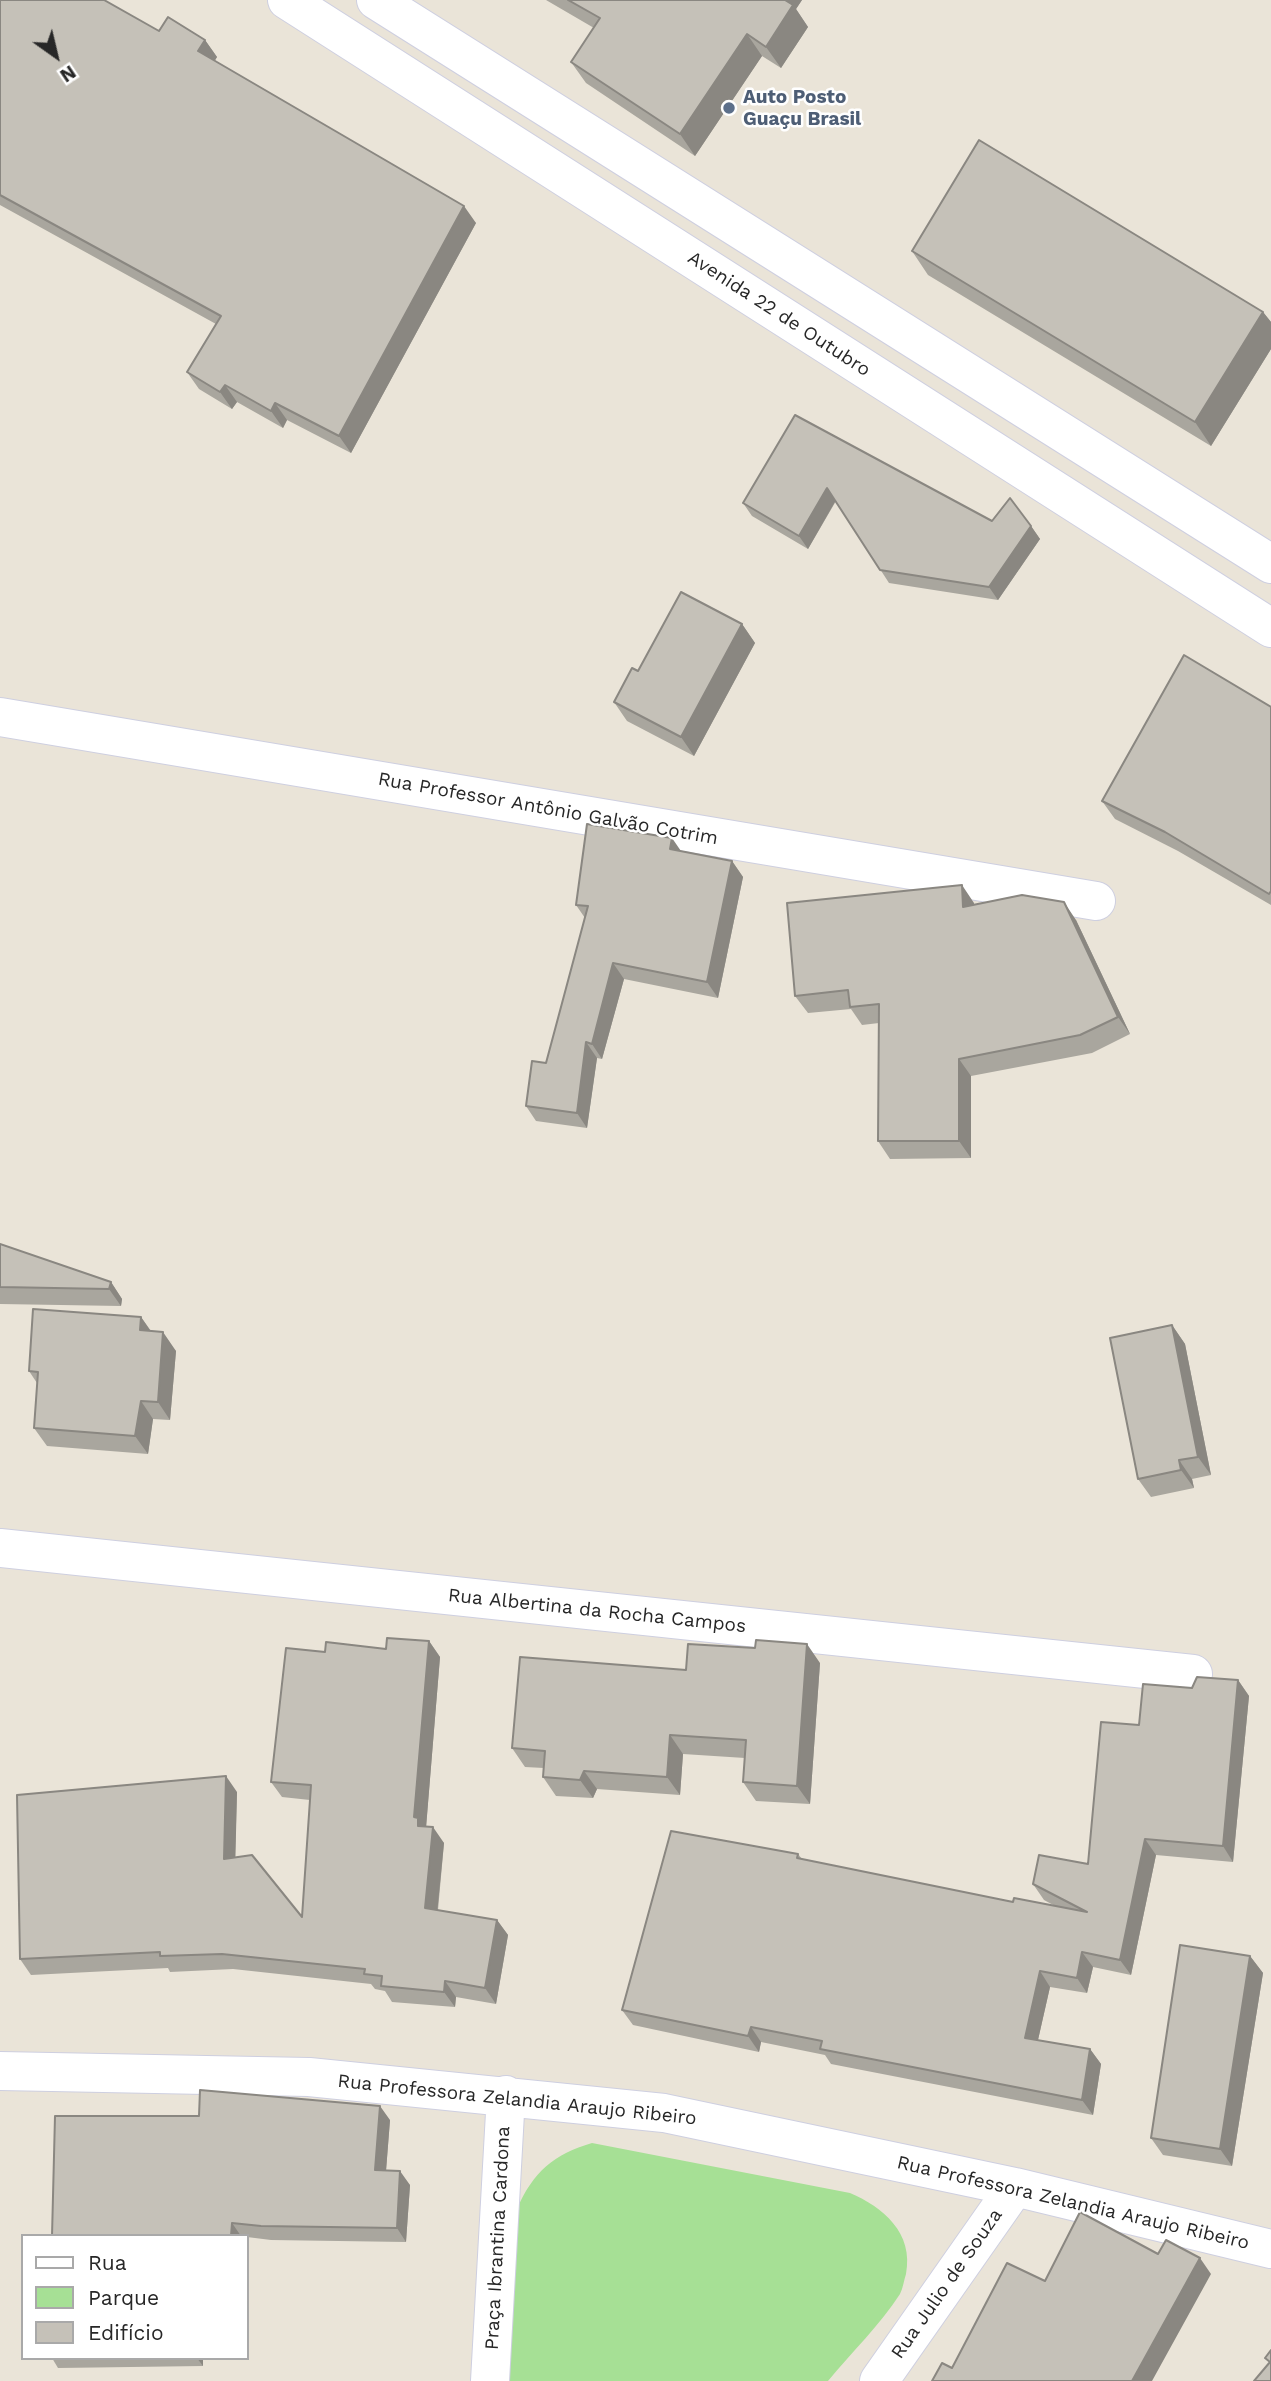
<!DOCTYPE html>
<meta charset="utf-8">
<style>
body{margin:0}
#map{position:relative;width:1271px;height:2381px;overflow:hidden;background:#eae4d8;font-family:"Work Sans",sans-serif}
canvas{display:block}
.legend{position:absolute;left:21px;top:2234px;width:228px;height:126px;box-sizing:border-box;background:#fff;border:2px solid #a9a9a9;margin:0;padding:9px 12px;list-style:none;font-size:21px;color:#272727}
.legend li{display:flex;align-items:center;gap:14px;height:35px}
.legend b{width:35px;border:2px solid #a9a9a9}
.north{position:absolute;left:21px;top:21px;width:70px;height:70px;-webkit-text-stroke:5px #fff;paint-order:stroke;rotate:146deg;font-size:19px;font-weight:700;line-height:28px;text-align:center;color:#272727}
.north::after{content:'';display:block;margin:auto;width:24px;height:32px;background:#272727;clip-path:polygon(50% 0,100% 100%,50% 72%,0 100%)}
</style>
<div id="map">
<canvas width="1271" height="2381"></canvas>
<ul class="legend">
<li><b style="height:9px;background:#fff"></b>Rua</li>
<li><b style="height:19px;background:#a6e095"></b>Parque</li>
<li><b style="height:19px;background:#c5c1b8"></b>Edifício</li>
</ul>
<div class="north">N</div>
</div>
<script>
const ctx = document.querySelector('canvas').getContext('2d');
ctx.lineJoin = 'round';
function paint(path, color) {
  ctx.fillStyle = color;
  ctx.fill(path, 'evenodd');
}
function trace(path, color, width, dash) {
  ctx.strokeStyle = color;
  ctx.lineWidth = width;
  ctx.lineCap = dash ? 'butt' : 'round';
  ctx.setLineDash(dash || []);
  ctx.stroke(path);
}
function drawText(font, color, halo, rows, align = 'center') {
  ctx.font = font + ' "Work Sans",sans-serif';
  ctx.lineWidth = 5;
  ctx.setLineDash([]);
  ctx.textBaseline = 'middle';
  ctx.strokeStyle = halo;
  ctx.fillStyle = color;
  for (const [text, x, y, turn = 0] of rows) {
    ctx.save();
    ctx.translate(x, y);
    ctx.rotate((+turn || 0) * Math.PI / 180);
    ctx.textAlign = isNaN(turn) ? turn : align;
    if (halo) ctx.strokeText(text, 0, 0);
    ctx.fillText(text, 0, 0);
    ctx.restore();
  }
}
paint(new Path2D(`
 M592,2143L850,2193C883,2207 914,2233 906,2274C904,2280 903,2288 900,2294C880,2325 851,2353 828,2381H508L517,2209C533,2172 554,2154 592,2143Z`), '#a6e095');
const minor = new Path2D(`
 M0,717L1096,901
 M0,1548L1193,1674
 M0,2071L309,2077L664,2113L1015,2187L1271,2249
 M490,2381L506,2095
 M879,2381L1015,2187`);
const tertiary = new Path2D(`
 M287,0L1271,628
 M376,0L1271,564`);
trace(minor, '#cecfe0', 40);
trace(tertiary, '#cecfe0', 40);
trace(minor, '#fff', 38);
trace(tertiary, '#fff', 38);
paint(new Path2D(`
 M0,0L205,40L217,57L214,61L476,223L351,453L287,420L283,428L237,402L232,409L199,389L187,372L216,324L0,205Z
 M546,0H802L796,9L808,27L781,68L762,56L695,156L586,83L571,62L594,28Z
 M912,251L1263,312L1271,322V349L1211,446L928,275Z
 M795,415L992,521L1031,526L1040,539L998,600L889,583L836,501L808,549L752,516L743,503Z
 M742,624L755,643L694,756L627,721L614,702Z
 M1271,707V905L1178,851L1115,819L1102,801Z
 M681,851L732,861L743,877L718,998L624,979L602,1059L597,1058L587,1128L536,1121L526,1106L546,1063L585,918L576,905Z
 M974,903V905L1076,920L1130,1034L1092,1053L971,1076V1158L890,1159L878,1141L879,1023L862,1025L851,1009L808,1013L795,996Z
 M0,1244L111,1282L122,1299L121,1306L0,1304Z
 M141,1317L151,1331L176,1351L170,1420L153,1419L148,1454L47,1446L34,1428L37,1383L29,1371Z
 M1172,1325L1185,1344L1211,1475L1192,1479L1194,1488L1151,1497L1138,1479Z
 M429,1641L440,1657L426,1827L444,1843L438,1910L497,1920L508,1935L496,2004L456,1997L455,2007L392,2002L385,1991L375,1989L371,1984L233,1969L170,1972L168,1968L31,1975L20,1959L237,1792L235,1857L302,1917L310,1800L282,1797L271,1782L325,1652L386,1649Z
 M820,1663L810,1804L756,1801L743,1782L745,1758L683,1754L680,1795L597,1789L593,1798L556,1796L543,1777L544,1768L525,1767L512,1748L686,1670Z
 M1238,1680L1249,1696L1233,1862L1156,1855L1131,1975L1093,1967L1087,1993L1050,1987L1038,2040L1090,2049L1101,2064L1093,2115L831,2064L825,2055L761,2042L759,2052L633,2025L622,2010L798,1854L802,1859L1013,1902L1057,1907L1044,1900L1033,1884L1088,1864L1139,1725L1192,1688Z
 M1250,1956L1263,1973L1232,2166L1163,2155L1151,2138Z
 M390,2120L386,2170L410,2185L406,2242L271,2240L247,2237V2236H52Z
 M52,2358H203V2366L58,2368Z`), '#a9a69e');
paint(new Path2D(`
 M780,0H802L796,9L808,27L781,68L766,47Z
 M747,34L762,56L695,156L680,134Z
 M205,40L217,57L210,69L198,51Z
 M464,206L476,223L351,453L339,436Z
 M1263,312L1271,322V349L1211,446L1195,422Z
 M225,385L237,402L232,409L220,392Z
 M275,403L287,420L283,428L271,411Z
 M827,488L836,500L808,549L799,536Z
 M1031,526L1040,539L998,600L989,587Z
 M742,624L755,643L694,756L681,737Z
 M672,838L683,854L670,849Z
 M732,861L743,877L718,998L707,982Z
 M962,885L974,903L976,924L963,907Z
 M1064,902L1076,920L1130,1034L1118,1017Z
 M613,963L624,979L602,1059L592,1044Z
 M586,1042L597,1058L587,1128L577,1113Z
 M959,1059L971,1076V1158L959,1141Z
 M111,1282L122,1299L121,1306L109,1289Z
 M141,1317L154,1336L140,1330Z
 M1172,1325L1185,1344L1211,1475L1198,1457Z
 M163,1332L176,1351L170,1420L158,1402Z
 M141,1401L153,1419L148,1454L135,1436Z
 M1179,1460L1192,1479L1194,1488L1181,1470Z
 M429,1641L440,1657L426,1828L418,1826L414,1817Z
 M807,1644L820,1663L810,1804L797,1786Z
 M1238,1680L1249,1696L1233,1862L1223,1846Z
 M670,1735L683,1754L680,1795L667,1777Z
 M584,1771L597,1789L593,1798L580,1780Z
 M226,1776L237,1792L235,1874L224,1859Z
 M433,1827L444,1843L436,1924L425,1908Z
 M1145,1839L1156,1855L1131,1975L1120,1960Z
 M497,1920L508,1935L496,2004L485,1988Z
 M1082,1952L1093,1967L1087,1993L1077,1978Z
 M1250,1956L1263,1973L1232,2166L1220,2149Z
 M1040,1971L1050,1987L1035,2053L1025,2038Z
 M445,1981L456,1997L455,2007L444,1992Z
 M751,2027L761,2042L759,2052L748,2036Z
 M1090,2049L1101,2064L1093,2115L1082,2100Z
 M380,2106L390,2120L385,2184L375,2170Z
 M400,2171L410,2185L406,2242L397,2228Z
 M232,2223L241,2236H231Z
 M1200,2258L1211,2274L1152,2381H1132Z
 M197,2358H203V2366Z`), '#8a8781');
const building = new Path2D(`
 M0,0H104L159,31L168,17L205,40L198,51L464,206L339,436L275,403L271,411L225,385L220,392L187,372L221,316L0,195Z
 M568,0H785L793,5L766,47L747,34L680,134L571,62L600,18Z
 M979,140L1263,312L1195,422L912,251Z
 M795,415L992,521L1010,498L1031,526L989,587L880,570L827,488L799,536L743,503Z
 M681,592L742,624L681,737L614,702L632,668L638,671Z
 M1184,655L1271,707V891L1269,894L1165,832L1102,801Z
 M587,824L672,838L670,849L732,861L707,982L613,963L592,1044L586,1042L577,1113L526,1106L532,1061L546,1063L588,906L576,905Z
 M962,885L963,907L1022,895L1064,902L1118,1017L1080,1035L959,1059V1141H878L879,1004L850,1007L848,990L795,996L787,903Z
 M0,1244L111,1282L109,1289L0,1287Z
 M33,1309L141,1317L140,1330L163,1332L158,1402L141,1401L135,1436L34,1428L38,1372L29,1371Z
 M1172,1325L1198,1457L1179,1460L1181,1470L1138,1479L1110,1338Z
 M387,1638L429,1641L414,1817L418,1818V1826L433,1827L425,1908L497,1920L485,1988L445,1981L444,1992L381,1986L382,1976L364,1974L365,1969L222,1954L160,1956V1952L20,1959L17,1795L226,1776L224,1859L252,1855L302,1917L311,1785L271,1782L286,1648L325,1652L326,1642L386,1649Z
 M756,1640L807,1644L797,1786L743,1782L746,1740L670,1735L667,1777L584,1771L580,1780L543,1777L545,1751L512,1748L520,1657L686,1670L688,1644L755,1648Z
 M1197,1677L1238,1680L1223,1846L1145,1839L1120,1960L1082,1952L1077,1978L1040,1971L1025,2038L1090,2049L1082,2100L820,2049L822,2041L751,2027L748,2036L622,2010L671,1831L798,1854L797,1858L1013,1902L1014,1898L1087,1912L1033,1884L1039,1855L1088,1864L1101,1722L1139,1725L1143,1684L1192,1688Z
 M1180,1945L1250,1956L1220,2149L1151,2138Z
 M200,2090L380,2106L375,2170L400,2171L397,2228L261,2226L232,2223L231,2236H52L55,2116H199Z
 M1080,2212L1158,2254L1166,2240L1200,2258L1132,2381H932L942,2363L952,2368L1007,2263L1045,2281Z
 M1271,2350V2381H1254L1270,2362L1265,2358Z`);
paint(building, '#c5c1b8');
trace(building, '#8a8781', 2);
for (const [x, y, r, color] of [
 [729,108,7,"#5c6f8a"]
]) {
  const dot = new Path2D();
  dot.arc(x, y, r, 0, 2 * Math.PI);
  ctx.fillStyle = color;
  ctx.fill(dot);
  trace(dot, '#fff', 2.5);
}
drawText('bold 19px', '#4e5e75', '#fff', [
 ["Auto Posto",743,97],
 ["Guaçu Brasil",743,119]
], 'left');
drawText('19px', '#272727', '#fff', [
 ["Avenida 22 de Outubro",779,314,33],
 ["Rua Professor Antônio Galvão Cotrim",548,809,10],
 ["Rua Albertina da Rocha Campos",597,1611,6],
 ["Rua Professora Zelandia Araujo Ribeiro",517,2100,6],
 ["Rua Professora Zelandia Araujo Ribeiro",1073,2203,13],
 ["Praça Ibrantina Cardona",498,2238,-87],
 ["Rua Julio de Souza",947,2284,-55]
]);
</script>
